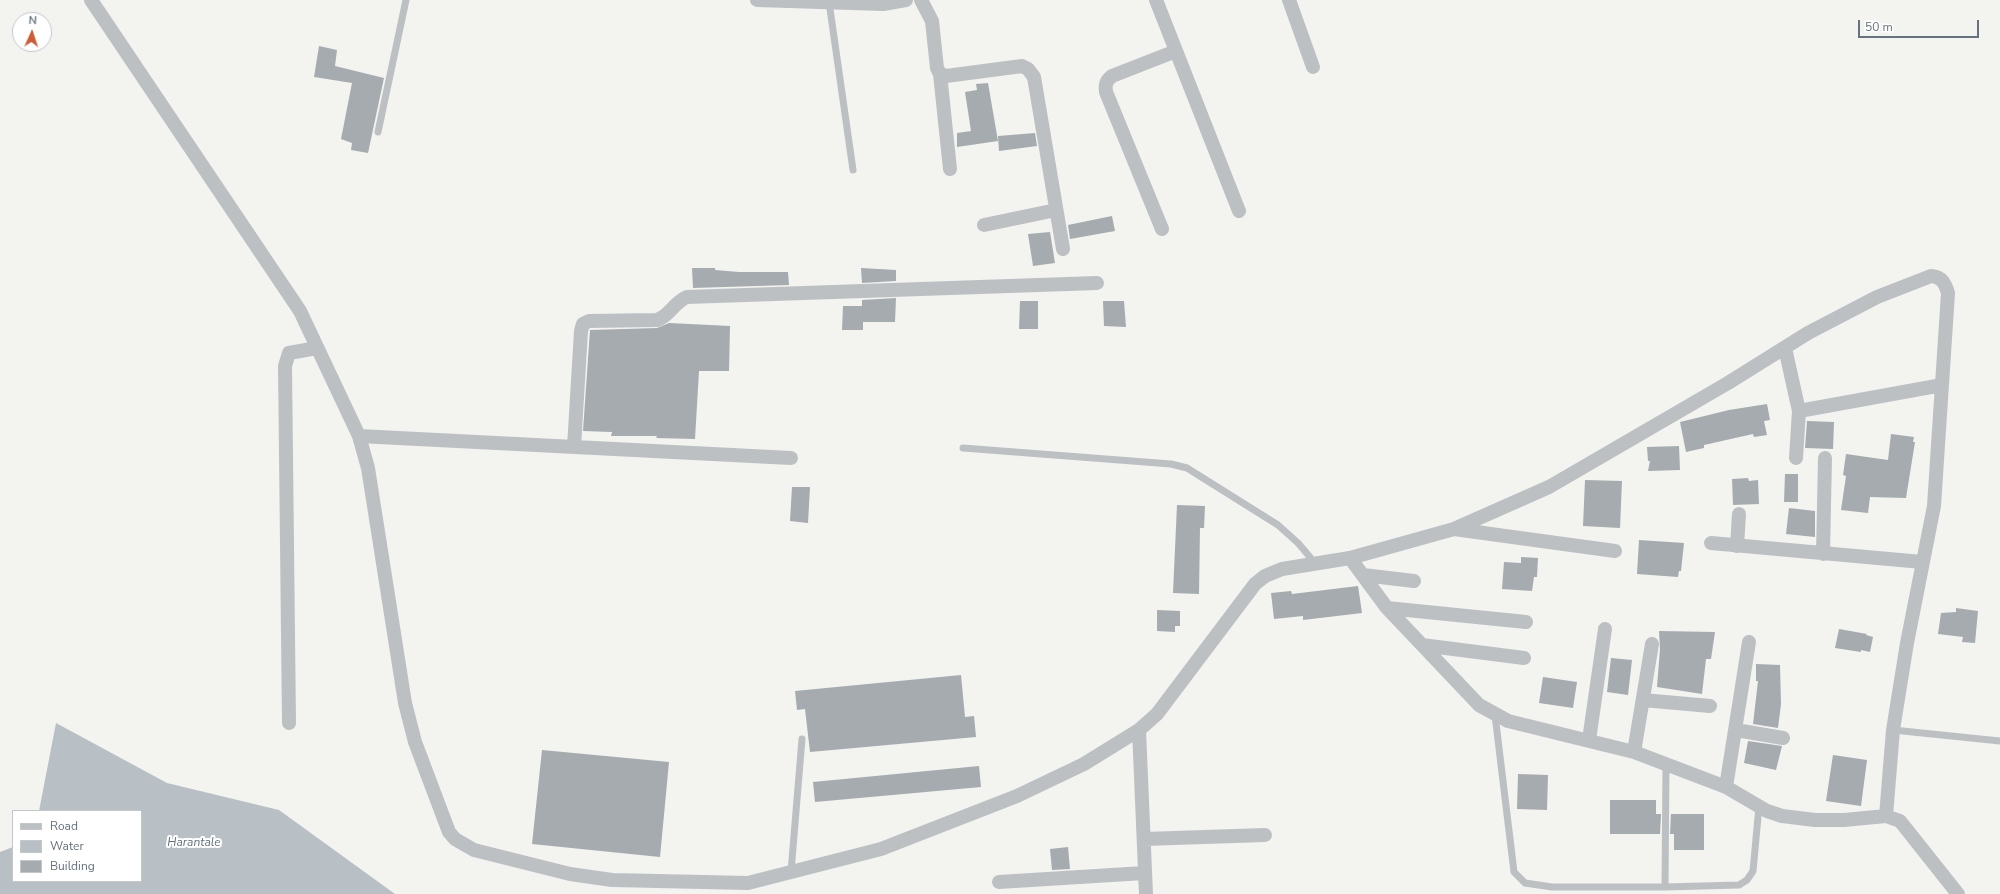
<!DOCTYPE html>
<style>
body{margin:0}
#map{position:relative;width:2000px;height:894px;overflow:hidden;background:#f3f3f0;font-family:"Nunito Sans",sans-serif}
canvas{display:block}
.legend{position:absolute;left:12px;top:810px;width:130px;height:72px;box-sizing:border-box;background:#fff;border:1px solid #c2c7cb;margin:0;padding:5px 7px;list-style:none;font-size:12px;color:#66727d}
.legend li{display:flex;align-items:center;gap:8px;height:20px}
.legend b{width:20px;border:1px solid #c2c7cb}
.north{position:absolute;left:12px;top:12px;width:40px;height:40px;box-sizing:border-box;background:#fff;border:1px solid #c2c7cb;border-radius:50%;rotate:3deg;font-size:11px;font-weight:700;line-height:16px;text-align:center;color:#66727d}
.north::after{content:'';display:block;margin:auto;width:14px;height:18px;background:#cc5b36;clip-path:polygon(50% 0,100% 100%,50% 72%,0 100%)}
.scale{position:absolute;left:1858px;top:20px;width:121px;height:18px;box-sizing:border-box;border:2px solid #66727d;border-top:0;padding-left:5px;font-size:12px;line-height:14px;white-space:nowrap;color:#66727d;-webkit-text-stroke:3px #fff;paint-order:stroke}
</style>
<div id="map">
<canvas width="2000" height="894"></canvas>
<ul class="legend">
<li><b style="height:5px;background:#bdc0c3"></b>Road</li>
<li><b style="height:11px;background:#b8c0c5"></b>Water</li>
<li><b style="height:11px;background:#a5abaf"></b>Building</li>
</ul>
<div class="north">N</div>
<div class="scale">50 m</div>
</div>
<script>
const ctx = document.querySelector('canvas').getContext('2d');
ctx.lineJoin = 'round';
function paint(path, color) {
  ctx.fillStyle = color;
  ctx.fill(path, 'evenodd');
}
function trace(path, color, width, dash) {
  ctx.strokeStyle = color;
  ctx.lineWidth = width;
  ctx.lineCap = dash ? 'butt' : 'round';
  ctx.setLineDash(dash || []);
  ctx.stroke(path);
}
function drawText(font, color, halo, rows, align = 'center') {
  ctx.font = font + ' "Nunito Sans",sans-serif';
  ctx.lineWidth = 4;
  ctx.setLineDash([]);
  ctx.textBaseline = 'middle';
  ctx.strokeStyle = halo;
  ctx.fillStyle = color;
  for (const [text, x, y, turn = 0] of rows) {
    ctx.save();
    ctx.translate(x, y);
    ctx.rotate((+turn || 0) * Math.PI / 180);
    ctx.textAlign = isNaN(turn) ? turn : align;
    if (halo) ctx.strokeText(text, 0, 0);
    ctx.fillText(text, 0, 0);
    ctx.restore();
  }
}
paint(new Path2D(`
 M56,723L167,783L279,810L395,894H0V852L13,847V881H141V811H39Z`), '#b8c0c5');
paint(new Path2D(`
 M319,46L337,50L335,66L384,78L368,153L351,150L352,143L341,139L352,83L314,77Z
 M988,83L998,141L957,147V133L971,131L965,92L977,90L976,84Z
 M1035,133L1037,146L999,151L998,136Z
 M1112,216L1115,231L1070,239L1068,225Z
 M1050,232L1055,263L1033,266L1028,234Z
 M692,268H715V270L739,272H788L789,285L693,288Z
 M861,268L896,270V281L862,283Z
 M896,298L895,322H863V330H842L843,306H862V300Z
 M1020,301H1038V329H1019Z
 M1103,301H1124L1126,327L1104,326Z
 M669,323L730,326L729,371H699L695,439L656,438L657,436H611L612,432L583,431L590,330L657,328Z
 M1767,404L1770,420L1764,421L1767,435L1754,437L1753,434L1704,445V448L1686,452L1680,422L1729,410Z
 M1807,421L1834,422L1833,449L1805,448Z
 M1891,434L1914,437L1913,442H1915L1906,498L1870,497L1868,513L1841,510L1846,476L1843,475L1846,454L1888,460Z
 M1679,446L1680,470L1648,471L1650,461H1648L1647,447Z
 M1785,474H1798V502H1784Z
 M1748,478L1749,481L1758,480L1759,504L1733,505L1732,479Z
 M1585,480L1622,481L1620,528L1583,526Z
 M792,487H810L808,523L790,521Z
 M1177,505L1205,506L1204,528H1200L1199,594L1173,593Z
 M1789,508L1815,511V537L1786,534Z
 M1639,540L1684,543L1681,571H1679L1678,577L1637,574Z
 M1521,557L1538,558L1537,577H1534L1532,591L1502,589L1504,562L1521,563Z
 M1358,586L1362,613L1303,620V616L1274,619L1271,593L1291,591L1292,594Z
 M1956,608L1978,611L1975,643L1962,642L1963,637L1938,634L1941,613L1956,612Z
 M1157,610L1180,611V626H1175V632L1157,631Z
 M1839,629L1867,634L1866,635L1873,637L1870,652L1861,650V652L1835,648Z
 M1659,631L1715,632L1711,659H1706L1702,694L1657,687L1660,649Z
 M1611,658L1632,660L1628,695L1607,692Z
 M1756,664L1780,665L1781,704L1778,728L1753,724L1758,681H1756Z
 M961,675L965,717L974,716L976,737L810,752L805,709L797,710L795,691Z
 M1543,677L1577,682L1573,708L1539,703Z
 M1748,741L1782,746L1776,770L1744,763Z
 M542,750L669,762L660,857L532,844Z
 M1833,755L1867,760L1861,806L1826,801Z
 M979,766L981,787L815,802L813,782Z
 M1518,774L1548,775L1547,810L1517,809Z
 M1610,800H1656V814H1661L1660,834H1610Z
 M1671,814H1704V850H1674V834H1670Z
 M1068,847L1070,869L1052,870L1050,849Z`), '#a5abaf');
trace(new Path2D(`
 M829,2L853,170
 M378,132L406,0
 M963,448L1171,464L1187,468L1278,525L1298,543L1315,563
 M1495,715L1514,872L1525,883L1552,887H1665L1739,885L1747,880L1753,871L1759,806
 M1893,730L2000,741
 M791,872L802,739
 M1665,887L1666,764`), '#bdc0c3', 7);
trace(new Path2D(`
 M91,0L300,311L359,436L368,468L405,703L415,742L449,832L455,839L474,850L570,874L612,880L748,883L881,849L1017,796L1084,764L1139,730L1157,714L1255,584L1265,576L1282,569L1350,558L1454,529L1549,487L1728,383L1808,333L1877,297L1931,276C1942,277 1945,283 1948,293L1934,506L1907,643L1893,730L1886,816
 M757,0L883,4L906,0
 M921,0L932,21L937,68L940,74L946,76L1022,66L1028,69L1034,77L1063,249
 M1156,0L1239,211
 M1289,0L1313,67
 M940,74L950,169
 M984,225L1056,210
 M1162,229L1106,92C1105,84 1106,81 1112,76L1176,51
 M1785,348L1799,411L1796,458
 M1799,411L1942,385
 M359,436L791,458
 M574,447L581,331L583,324L589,321L657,320C670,316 674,302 687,297L1097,283
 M1454,529L1615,551
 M1711,543L1922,562
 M1737,546L1739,514
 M1823,554L1825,458
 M1350,558L1387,608L1479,705L1508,721L1634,752L1726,787L1767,811L1782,816L1815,820H1844L1886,816L1900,821L1958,894
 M1363,575L1414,581
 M1387,608L1526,622
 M1422,645L1524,658
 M1643,700L1710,706
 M289,723L285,366L289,353L317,348
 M1139,730L1146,894
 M1736,730L1783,738
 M1589,740L1605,629
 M1634,752L1652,644
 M1726,787L1749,642
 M1144,839L1265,835
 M999,882L1144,873`), '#bdc0c3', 14);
drawText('italic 12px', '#62737b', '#fff', [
 ["Harantale",194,843]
]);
</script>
